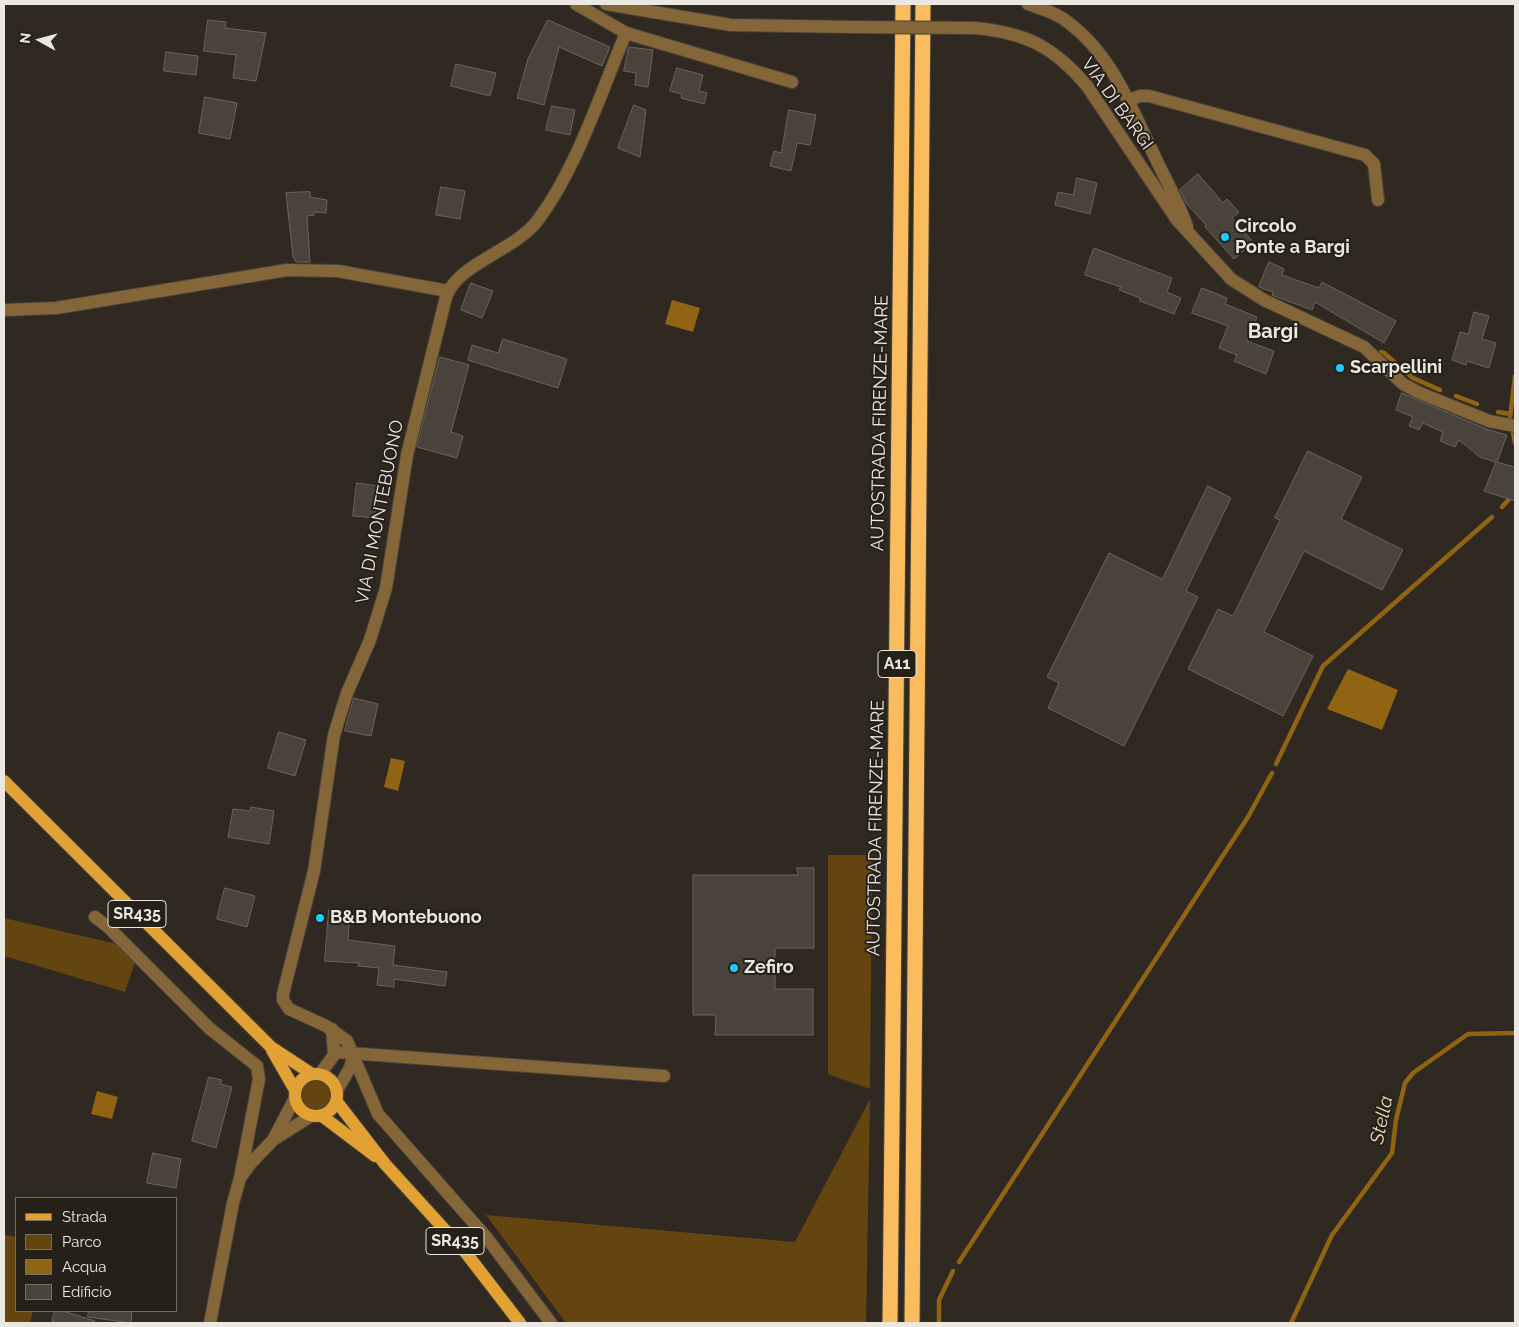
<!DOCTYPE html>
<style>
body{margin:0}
#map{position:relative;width:1519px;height:1327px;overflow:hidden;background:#2f2921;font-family:Raleway,sans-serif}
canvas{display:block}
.frame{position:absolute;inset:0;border:5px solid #ebe7e1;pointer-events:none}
.legend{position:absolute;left:15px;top:1197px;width:162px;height:115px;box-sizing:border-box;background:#252018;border:1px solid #747068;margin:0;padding:6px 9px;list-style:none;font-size:15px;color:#ebe7e1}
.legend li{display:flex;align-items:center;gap:10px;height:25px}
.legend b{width:25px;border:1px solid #747068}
.north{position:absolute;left:15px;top:15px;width:50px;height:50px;-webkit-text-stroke:4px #252018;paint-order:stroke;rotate:277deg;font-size:14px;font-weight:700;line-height:20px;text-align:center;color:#ebe7e1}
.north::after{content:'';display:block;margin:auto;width:18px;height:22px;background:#ebe7e1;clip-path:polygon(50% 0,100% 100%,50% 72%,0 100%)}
</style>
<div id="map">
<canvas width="1519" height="1327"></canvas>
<div class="frame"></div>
<ul class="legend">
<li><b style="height:6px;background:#e1a133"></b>Strada</li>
<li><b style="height:14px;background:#65450f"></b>Parco</li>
<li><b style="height:14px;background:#916414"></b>Acqua</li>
<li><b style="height:14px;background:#4a433b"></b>Edificio</li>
</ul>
<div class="north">N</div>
</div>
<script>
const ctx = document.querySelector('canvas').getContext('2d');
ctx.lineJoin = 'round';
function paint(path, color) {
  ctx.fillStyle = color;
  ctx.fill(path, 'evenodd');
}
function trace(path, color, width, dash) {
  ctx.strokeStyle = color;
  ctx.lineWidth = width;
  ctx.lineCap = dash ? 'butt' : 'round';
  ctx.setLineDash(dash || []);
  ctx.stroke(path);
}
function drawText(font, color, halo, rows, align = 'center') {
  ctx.font = font + ' Raleway,sans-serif';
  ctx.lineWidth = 4;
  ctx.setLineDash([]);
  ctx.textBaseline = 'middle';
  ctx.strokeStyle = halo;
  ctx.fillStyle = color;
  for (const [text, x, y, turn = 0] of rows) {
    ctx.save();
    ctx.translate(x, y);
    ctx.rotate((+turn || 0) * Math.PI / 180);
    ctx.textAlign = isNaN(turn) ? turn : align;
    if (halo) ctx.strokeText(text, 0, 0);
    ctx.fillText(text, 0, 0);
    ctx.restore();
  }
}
paint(new Path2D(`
 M828,855H872L870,1089L828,1074Z
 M4,918L121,945L135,962L125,992L4,956Z
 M301 1095a15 15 0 1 1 30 0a15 15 0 1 1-30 0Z
 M870,1099L866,1323H566L486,1215L795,1242Z
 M4,1235L16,1237V1311H33L30,1323H4Z`), '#65450f');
paint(new Path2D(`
 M672,300L700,308L693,332L665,324Z
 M1348,669L1398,690L1382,730L1327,709Z
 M391,758L405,761L398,791L384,787Z
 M97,1091L118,1097L112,1119L91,1114Z`), '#916414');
trace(new Path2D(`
 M1381,352L1384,353L1413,378L1440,390
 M1515,376L1510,418L1515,443
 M1456,396L1477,404
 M1498,412L1510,414
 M1502,507L1512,496L1515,483
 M1276,764L1323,666L1492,517
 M959,1262L1248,817L1272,773
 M939,1323V1300L953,1271
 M1291,1323L1332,1235L1392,1153L1396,1120L1405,1083L1413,1073L1468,1034L1515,1033`), '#916414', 4.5);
const building = new Path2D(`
 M208,20L226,22L225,28L266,33L256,81L233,78L236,55L204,51Z
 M548,20L610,47L602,66L559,47L544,105L517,98L528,59Z
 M629,47L653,50L648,87L635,85L636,73L624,71Z
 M166,52L198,56L196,75L164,71Z
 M456,64L496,73L490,96L451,86Z
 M677,68L703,75L699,91L707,93L704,104L681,98L682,94L670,91Z
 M205,97L237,103L230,139L199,133Z
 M634,105L646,110L640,157L618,148Z
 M552,106L575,110L570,135L546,130Z
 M789,110L816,115L810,145L797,143L791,171L770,166L774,151L781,153Z
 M1198,174L1223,203L1227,199L1239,212L1232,218L1253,242L1234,259L1205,227L1206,225L1186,203L1180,190Z
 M1077,178L1097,183L1090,214L1055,205L1058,192L1073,195Z
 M441,187L465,191L460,219L436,215Z
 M310,192V197L327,200L326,213L314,212V215L307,216L310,262H296L293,257L286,193Z
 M1094,248L1172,278L1167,292L1181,298L1174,314L1140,301V298L1119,290L1121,287L1085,275Z
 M1269,262L1284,269L1282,275L1319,288L1322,282L1396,321L1384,343L1315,302L1312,310L1272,295L1273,292L1259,287Z
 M471,283L493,291L482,318L461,310Z
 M1202,288L1227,298L1225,304L1257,317L1247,341L1274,351L1266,374L1234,361L1237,355L1219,348L1228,326L1192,313Z
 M1474,312L1489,316L1482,339L1496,343L1489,368L1467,361L1466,365L1452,360L1460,332L1468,334Z
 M503,339L567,359L558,388L468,360L472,345L498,353Z
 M440,357L469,365L451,432L463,436L457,458L417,447Z
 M1402,393L1486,429L1507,435L1497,462L1515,467V501L1484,491L1496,462L1480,457L1459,440L1455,447L1440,441L1443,432L1423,423L1419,430L1409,426L1413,417L1396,410Z
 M1308,451L1362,477L1341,519L1403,550L1382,590L1304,551L1264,632L1313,656L1283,716L1188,669L1218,609L1233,616L1280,520L1275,518Z
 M357,483L379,486L375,518L353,516Z
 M1208,486L1231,498L1186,591L1198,597L1124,746L1048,708L1059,683L1047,677L1109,553L1162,579Z
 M354,698L378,704L371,736L345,731Z
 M279,732L306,740L295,776L268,768Z
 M251,807L274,811L269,844L228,837L233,809L250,811Z
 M797,868H814V948H775V989H813V1035H715L716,1015H693V875H798Z
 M225,888L255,896L247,927L217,919Z
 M329,910L350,912L348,940L395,946L393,965L447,972L445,986L394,979V987L377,985L379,968L358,966L359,963L325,961Z
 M209,1077L222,1080L220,1084L232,1087L216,1148L192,1141Z
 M153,1153L181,1159L176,1188L147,1183Z
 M55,1311H63L95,1321L94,1323H58L52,1321Z
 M89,1311H132L131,1323L88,1317Z`);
paint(building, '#4a433b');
trace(building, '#6b645b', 1);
const street = new Path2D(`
 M606,4L731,25L852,27
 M1028,4C1042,9 1057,13 1069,23C1113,56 1132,110 1155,157C1166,180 1178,202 1187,226
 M975,28C1026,33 1053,46 1087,86L1177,220L1231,279L1264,300L1364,347L1403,384L1420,393L1489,421L1515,426
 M626,33L792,82
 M1129,100L1140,96H1149L1365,155L1374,164L1378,200
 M4,310L56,308L287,270L338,271L448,291
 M95,917L108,927L209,1028L257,1066L259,1079L240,1178
 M335,1052L664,1076
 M320,1074L334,1055L332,1029
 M337,1090L350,1068L354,1053
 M274,1138L295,1098
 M210,1323L233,1203L240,1178L251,1163L273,1140L311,1116
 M551,1323L487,1238L378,1114L347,1041L326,1026L289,1009L283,1000V994L314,871L334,735L347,693L370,640L386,588L407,455L446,297C458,263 515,251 538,220C577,168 601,92 626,33L576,4`);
const primary = new Path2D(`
 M4,781L271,1047L312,1074
 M272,1050L295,1090
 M295 1095a21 21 0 1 1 42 0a21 21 0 1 1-42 0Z
 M337,1102L385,1164L466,1253L520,1323
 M322,1116L375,1156`);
const highway = new Path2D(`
 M890,1323L903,4
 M912,1323L923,4`);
trace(street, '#49443c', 14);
trace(primary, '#49443c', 14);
trace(highway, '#49443c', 17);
trace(street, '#856638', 12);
trace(primary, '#e1a133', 12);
trace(highway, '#fabc5c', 15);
const streetBridge = new Path2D(`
 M852,27L975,28`);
trace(streetBridge, '#49443c', 14, []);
trace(streetBridge, '#856638', 12);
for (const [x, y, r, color] of [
 [1225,237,5,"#20c9fd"],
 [1340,368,5,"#20c9fd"],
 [320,918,5,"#20c9fd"],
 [734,968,5,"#20c9fd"]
]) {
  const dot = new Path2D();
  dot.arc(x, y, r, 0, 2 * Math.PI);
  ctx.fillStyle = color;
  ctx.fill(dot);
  trace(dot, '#252018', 2);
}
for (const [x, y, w] of [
 [897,664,38],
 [137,914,58],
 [455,1241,58]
]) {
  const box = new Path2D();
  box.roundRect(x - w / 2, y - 13.5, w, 27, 4);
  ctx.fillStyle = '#252018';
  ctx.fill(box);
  trace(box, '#ebe7e1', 1);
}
drawText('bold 16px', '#ebe7e1', null, [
 ["A11",897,664],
 ["SR435",137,914],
 ["SR435",455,1241]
]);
drawText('18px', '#ebe7e1', '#252018', [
 ["VIA DI BARGI",1117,104,54],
 ["AUTOSTRADA FIRENZE-MARE",880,423,-89],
 ["VIA DI MONTEBUONO",380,512,-79],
 ["AUTOSTRADA FIRENZE-MARE",876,828,-89]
]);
drawText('bold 18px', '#ebe7e1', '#252018', [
 ["Circolo",1235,227],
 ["Ponte a Bargi",1235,248],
 ["Scarpellini",1350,368],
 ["B&B Montebuono",330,918],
 ["Zefiro",744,968]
], 'left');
drawText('italic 19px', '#f6dcb9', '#252018', [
 ["Stella",1382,1120,-78]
]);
drawText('bold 20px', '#ebe7e1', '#252018', [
 ["Bargi",1273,332]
]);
</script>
